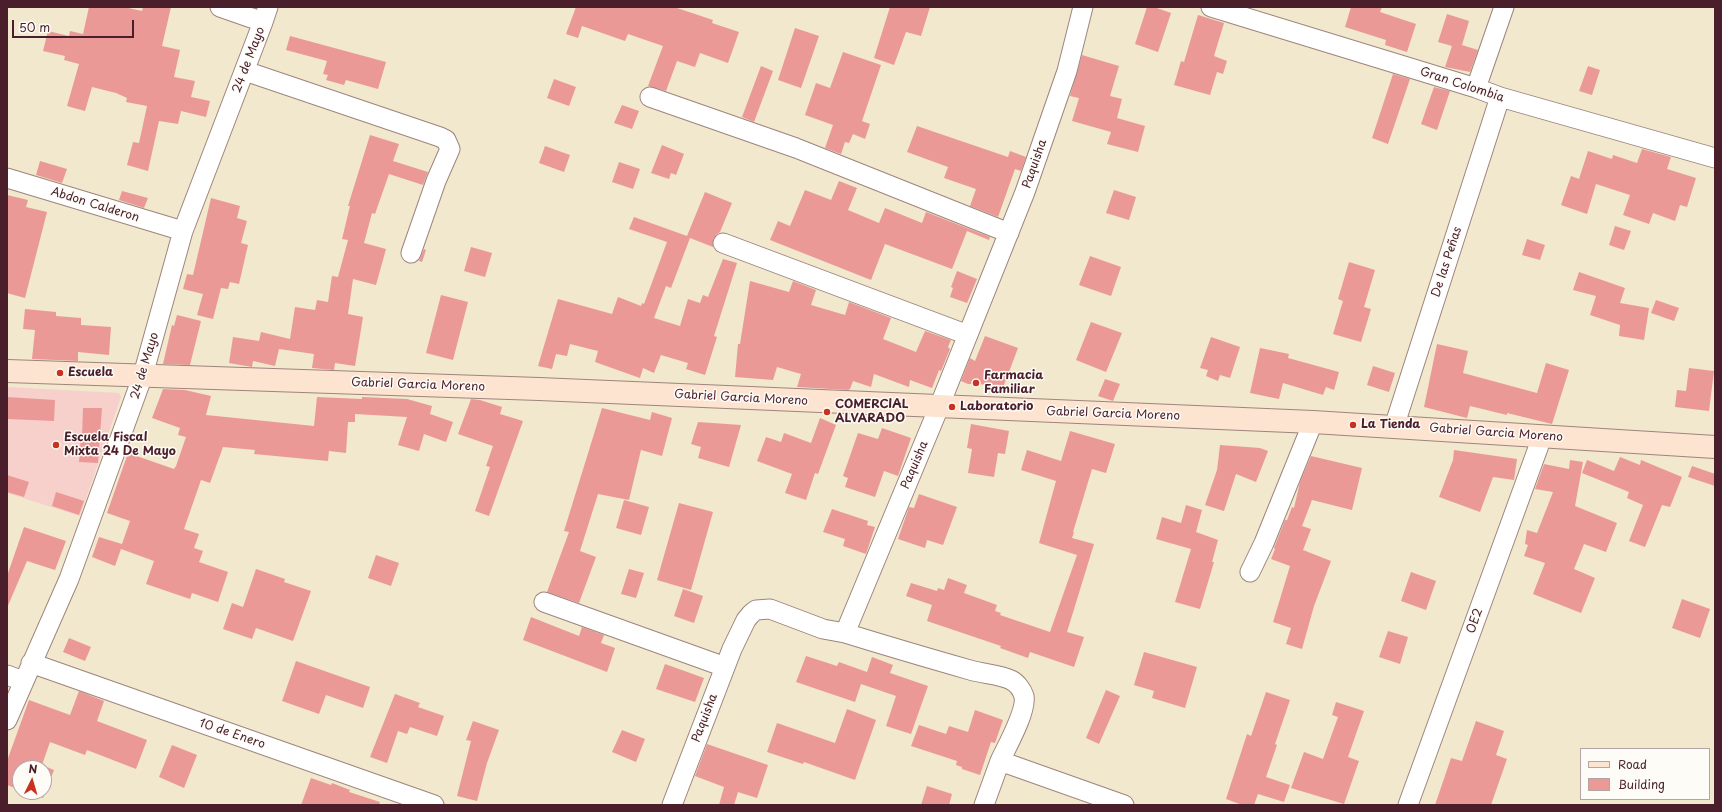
<!DOCTYPE html>
<meta charset="utf-8">
<style>
body{margin:0}
#map{position:relative;width:1722px;height:812px;overflow:hidden;background:#f1e8ce;font-family:"Playpen Sans",sans-serif}
canvas{display:block}
.frame{position:absolute;inset:0;border:8px solid #4a1f2b;pointer-events:none}
.legend{position:absolute;left:1580px;top:748px;width:130px;height:52px;box-sizing:border-box;background:#fdfcf7;border:1px solid #b5a4a5;margin:0;padding:5px 7px;list-style:none;font-size:12px;color:#4a1f2b}
.legend li{display:flex;align-items:center;gap:8px;height:20px}
.legend b{width:20px;border:1px solid #b5a4a5}
.north{position:absolute;left:12px;top:760px;width:40px;height:40px;box-sizing:border-box;background:#fdfcf7;border:1px solid #b5a4a5;border-radius:50%;rotate:5deg;font-size:11px;font-weight:700;line-height:16px;text-align:center;color:#4a1f2b}
.north::after{content:'';display:block;margin:auto;width:14px;height:18px;background:#c8321e;clip-path:polygon(50% 0,100% 100%,50% 72%,0 100%)}
.scale{position:absolute;left:12px;top:20px;width:122px;height:18px;box-sizing:border-box;border:2px solid #4a1f2b;border-top:0;padding-left:5px;font-size:12px;line-height:14px;white-space:nowrap;color:#4a1f2b;-webkit-text-stroke:3px #fdfcf7;paint-order:stroke}
</style>
<div id="map">
<canvas width="1722" height="812"></canvas>
<div class="frame"></div>
<ul class="legend">
<li><b style="height:5px;background:#fde4d0"></b>Road</li>
<li><b style="height:11px;background:#eb9997"></b>Building</li>
</ul>
<div class="north">N</div>
<div class="scale">50 m</div>
</div>
<script>
const ctx = document.querySelector('canvas').getContext('2d');
ctx.lineJoin = 'round';
function paint(path, color) {
  ctx.fillStyle = color;
  ctx.fill(path, 'evenodd');
}
function trace(path, color, width, dash) {
  ctx.strokeStyle = color;
  ctx.lineWidth = width;
  ctx.lineCap = dash ? 'butt' : 'round';
  ctx.setLineDash(dash || []);
  ctx.stroke(path);
}
function drawText(font, color, halo, rows, align = 'center') {
  ctx.font = font + ' "Playpen Sans",sans-serif';
  ctx.lineWidth = 3;
  ctx.setLineDash([]);
  ctx.textBaseline = 'middle';
  ctx.strokeStyle = halo;
  ctx.fillStyle = color;
  for (const [text, x, y, turn = 0] of rows) {
    ctx.save();
    ctx.translate(x, y);
    ctx.rotate((+turn || 0) * Math.PI / 180);
    ctx.textAlign = isNaN(turn) ? turn : align;
    if (halo) ctx.strokeText(text, 0, 0);
    ctx.fillText(text, 0, 0);
    ctx.restore();
  }
}
paint(new Path2D(`
 M7,387L119,393L121,397L80,516L7,493Z`), '#f7d0cb');
paint(new Path2D(`
 M89,7H124L142,11L143,7H171L162,46L180,50L174,77L195,81L191,97L210,101L206,117L181,111L178,124L159,121L148,171L127,165L133,142L139,143L147,106L126,102L127,98L116,93L92,87L85,111L67,106L79,64L64,60L65,56L43,51L48,31L69,36L70,31L83,34Z
 M576,7H674L713,20L712,23L739,32L728,63L700,53L695,67L677,61L666,91L648,86L663,46L628,34L625,41L582,26L578,38L566,34Z
 M890,7H930L921,36L906,32L894,65L874,58Z
 M1147,7H1154L1171,13L1158,52L1135,44Z
 M1351,7H1382L1380,12L1416,24L1407,52L1385,45L1386,40L1345,27Z
 M1447,14L1469,21L1462,45L1478,50L1470,72L1445,67L1452,46L1438,42Z
 M1198,15L1224,23L1214,56L1227,61L1223,74L1217,72L1210,95L1174,85L1181,61L1184,62Z
 M795,28L819,36L801,88L778,80Z
 M290,36L386,62L378,89L346,80L344,85L326,80L328,75L323,74L327,61L286,50Z
 M843,52L881,65L862,121L870,124L865,139L853,134L849,143L845,142L841,154L825,148L833,125L805,115L816,83L830,88Z
 M1082,55L1119,66L1110,96L1122,99L1117,118L1145,126L1138,152L1107,144L1111,132L1072,121L1079,98L1070,96Z
 M761,66L773,71L754,122L742,117Z
 M1588,66L1600,70L1592,95L1579,91Z
 M1393,74L1410,79L1388,144L1372,138Z
 M554,79L576,87L569,106L547,98Z
 M1434,87L1450,91L1437,130L1421,124Z
 M622,105L639,111L632,129L614,123Z
 M917,126L1008,157L1010,151L1026,157L1021,171L1015,169L998,217L970,206L976,189L944,178L948,167L907,152Z
 M370,135L399,144L393,161L428,172L423,185L389,174L375,214L372,213L364,243L386,249L376,285L353,279L348,314L363,317L355,366L335,363L334,370L312,368L314,354L279,349L275,366L253,361L252,367L229,363L233,337L259,341L261,332L290,339L295,307L315,310L317,300L328,302L332,276L338,277L348,240L342,239L350,206H348Z
 M662,145L684,154L676,175L671,173L669,179L651,173Z
 M545,146L570,155L564,172L539,163Z
 M1642,149L1671,157L1667,169L1696,178L1687,207L1680,205L1675,221L1653,213L1649,224L1623,215L1630,195L1596,184L1587,214L1561,205L1571,176L1579,179L1588,151L1612,159L1613,155L1637,163Z
 M40,161L67,169L62,183L36,175Z
 M619,162L640,169L633,189L612,182Z
 M839,181L857,188L848,210L879,223L885,208L922,223L926,212L990,237L989,240L967,231L952,269L885,244L871,280L770,240L778,221L790,226L805,190L831,200Z
 M1114,190L1136,197L1129,220L1106,213Z
 M122,191L148,198L144,208L119,200Z
 M705,192L732,203L720,232L716,235L713,239V247L690,238L671,288L666,286L654,318L680,326L688,299L700,303L703,295L708,297L723,259L737,263L714,336L717,337L705,375L686,369L688,363L661,355L654,373L643,368L640,378L595,362L598,351L570,344L567,356L556,354L552,369L538,366L558,299L612,314L618,297L641,306L642,303L644,304L667,242L629,229L634,217L687,236Z
 M7,195L28,200L26,207L47,212L25,298L7,293Z
 M211,198L240,206L237,218L247,221L241,243L248,245L239,284L230,282L228,289L221,288L213,319L197,315L203,294L183,289L187,274L193,275Z
 M1615,226L1631,231L1624,250L1609,245Z
 M1527,239L1545,245L1540,260L1522,255Z
 M471,247L492,253L485,277L464,271Z
 M424,249L426,250L422,262L419,261Z
 M1090,256L1121,267L1111,296L1079,285Z
 M1349,262L1375,270L1364,307L1371,309L1361,342L1333,334L1343,301L1338,299Z
 M957,271L977,279L967,303L950,297L953,288L951,287Z
 M1579,272L1625,288L1620,303L1649,308L1644,340L1619,336L1620,325L1590,315L1596,296L1573,290Z
 M750,281L789,292L793,281L816,290L811,305L845,315L849,302L891,318L883,339L916,352L925,331L951,340L948,347L950,349L941,371L939,370L932,388L910,380L909,387L874,374L871,387L853,381L850,389L848,390L797,387L801,374L777,367L773,380L735,377L738,344H740Z
 M441,295L468,302L453,360L426,353Z
 M1656,300L1679,308L1674,321L1651,313Z
 M25,309L56,312V316L81,318V325L111,327L109,355L78,352V361L32,359L35,330L23,329Z
 M177,315L201,321L190,365L163,364L172,325L174,326Z
 M1091,322L1122,333L1106,372L1076,360Z
 M985,336L1018,348L1004,385L968,384L961,381L970,358L975,361Z
 M1211,337L1240,347L1230,378L1220,375L1218,381L1206,376L1208,370L1200,368Z
 M1437,344L1468,351L1463,373L1537,393L1546,363L1569,370L1552,424L1507,413V415L1470,406L1467,418L1424,407Z
 M1260,348L1289,354L1288,358L1339,372L1334,390L1326,387L1323,395L1283,383L1279,399L1250,393Z
 M1373,366L1395,373L1389,392L1367,385Z
 M1689,368L1714,371L1709,411L1675,407L1677,390L1686,391Z
 M1105,379L1120,384L1113,401L1098,396Z
 M163,389L185,390L211,396L206,415L314,426L317,397L362,399V397L407,399L432,406L430,414L453,422L446,442L424,434L419,451L398,445L407,417L355,414V422H348L346,453L329,451L328,461L254,454L255,450L223,447L210,483L201,480L184,529L199,534L194,548L203,551L199,562L228,572L218,602L192,593L190,599L146,584L154,561L121,549L115,566L92,557L99,537L122,544L130,521L107,513L128,453L174,469L176,466L186,437L178,435L180,428L152,418Z
 M7,397L55,400L54,421L7,419Z
 M471,399L480,400L502,407L500,414L523,421L489,516L475,511L490,467L486,466L493,446L458,434Z
 M83,408H102L98,463L79,462L81,436L82,437Z
 M602,408L650,420L652,412L672,418L662,456L641,450L629,500L598,494L580,551L596,557L579,603L547,592L569,532L564,531Z
 M820,418L836,425L818,474L815,473L806,500L785,493L792,474L757,461L766,437L781,442L784,433L811,443Z
 M698,422L741,425L729,467L698,458L701,447L691,444Z
 M971,424L1009,431L1005,454L998,453L994,477L968,473L972,449L967,448Z
 M882,428L911,438L898,476L884,471L875,497L845,487L848,478L843,476L858,433L878,439Z
 M1070,431L1115,444L1106,473L1092,469L1073,532H1074L1072,538L1094,544L1067,632L1084,637L1074,667L1030,652L1028,658L1000,648L1001,646L927,621L932,605L906,596L911,583L937,591L938,588L944,590L948,578L967,585L964,593L997,605L995,611L1001,613L1000,615L1050,632L1077,555L1039,543L1056,481L1021,470L1027,450L1061,461Z
 M1220,445L1260,448L1268,451L1256,482L1236,474L1224,511L1205,505L1217,470Z
 M1454,450L1517,459L1514,480L1493,477L1480,512L1439,497L1453,460Z
 M1311,456L1362,468L1352,510L1312,500L1302,526L1311,529L1303,550L1331,561L1314,606L1302,649L1286,644L1291,628L1273,622L1290,566L1271,559L1275,549L1274,548L1285,520H1287L1292,507L1294,508L1300,482Z
 M1620,457L1640,465L1641,460L1682,477L1670,507L1662,505L1645,547L1629,541L1643,505L1627,498L1629,492L1582,473L1587,460L1614,471Z
 M1570,460L1583,462L1575,506L1617,523L1606,552L1584,544L1574,569L1595,578L1581,613L1533,594L1545,563L1524,556L1528,545L1525,544L1527,530L1537,533L1553,492L1535,489L1544,464L1569,469Z
 M1692,466L1715,474V486L1688,477Z
 M7,475L29,482L24,497L7,492Z
 M56,492L84,501L79,515L52,506Z
 M919,494L957,507L943,545L927,540L925,548L898,539L909,507L914,508Z
 M624,500L649,507L641,535L616,528Z
 M679,503L713,512L691,590L657,580Z
 M1186,505L1202,510L1196,532L1218,540L1212,562H1214L1200,609L1175,602L1191,549L1156,539L1162,517L1181,523Z
 M832,509L868,521L867,525L875,527L866,554L843,546L845,539L823,532Z
 M24,527L66,541L55,570L27,561L7,608V576Z
 M376,555L399,563L391,586L368,578Z
 M256,569L285,579L284,582L311,591L293,641L256,628L252,639L223,629L232,603L243,607Z
 M629,569L644,573L636,598L621,594Z
 M1411,572L1436,581L1426,610L1401,601Z
 M683,589L703,596L694,623L674,616Z
 M1682,599L1710,609L1700,638L1672,628Z
 M531,617L579,636L582,627L604,635L601,643L615,648L607,672L523,640Z
 M1388,631L1408,637L1400,664L1379,657Z
 M69,638L91,647L85,661L63,652Z
 M1144,652L1197,667L1185,708L1152,698L1154,691L1134,685Z
 M806,656L837,666L839,662L867,672L872,657L893,665L890,673L928,686L911,734L886,726L896,696L861,684L855,702L796,682Z
 M296,661L370,687L363,708L326,695L319,714L282,701Z
 M665,664L704,678L695,702L656,689Z
 M1106,690L1120,696L1099,744L1086,738Z
 M79,691L104,701L97,721L147,740L136,769L87,750L85,755L50,742L42,765L54,770L43,798L27,792H44V768H20V790L7,785V761L29,700L70,715Z
 M1266,692L1290,700L1275,744L1277,745L1266,777L1290,785L1284,802L1258,794L1254,805H1242L1226,799L1247,734L1251,736Z
 M395,694L420,703L418,707L444,716L437,736L410,727L407,734L398,731L387,763L370,757Z
 M1336,702L1364,711L1348,757L1359,761L1344,804L1291,788L1304,752L1323,759L1338,717L1332,715Z
 M847,709L876,720L855,780L804,762L803,764L767,752L777,723L835,743Z
 M975,710L1003,720L995,743L991,742L980,775L962,769V767L956,765L957,761L911,746L919,725L946,734L949,726L968,732Z
 M473,721L499,730L487,763L477,801L457,796L471,741L466,740Z
 M1476,721L1504,731L1496,755L1507,759L1491,805H1435L1451,758L1462,761Z
 M622,730L645,739L636,762L612,752Z
 M707,744L768,765L757,798L738,792L734,805H719L724,787L695,776Z
 M172,745L197,755L184,788L159,777Z
 M311,778L331,785L332,783L350,790L349,792L380,802L379,805H301Z
 M927,786L952,794L949,805H921Z`), '#eb9997');
const street = new Path2D(`
 M220,7L263,22
 M1211,7L1476,88L1500,97L1715,158
 M245,71L440,137L446,140L450,149L436,181L411,253
 M1476,88L1504,7
 M650,97L796,148L1009,233
 M7,178L183,231
 M723,243L968,335
 M1394,427L1500,97
 M1250,572L1264,543L1313,422
 M544,602L725,667
 M845,633C887,646 928,658 970,670C983,674 1000,674 1011,680C1017,683 1022,690 1024,696C1027,711 1007,746 1000,761L1124,805
 M31,663L434,805
 M7,675L23,681
 M7,720L69,579L143,375L183,231L263,22L268,7
 M672,805L732,649L746,620L751,614L756,610L770,609L823,629L845,633L939,407L1025,192L1067,71L1083,7
 M984,805L1000,761
 M1408,805L1542,437`);
const secondary = new Path2D(`
 M7,371L539,389L1313,422L1715,447`);
trace(street, '#9e847c', 21);
trace(secondary, '#9e847c', 24);
trace(street, '#fff', 19);
trace(secondary, '#fde4d0', 22);
for (const [x, y, r, color] of [
 [60,373,4,"#c8321e"],
 [976,383,4,"#c8321e"],
 [952,407,4,"#c8321e"],
 [827,412,4,"#c8321e"],
 [1353,425,4,"#c8321e"],
 [56,445,4,"#c8321e"]
]) {
  const dot = new Path2D();
  dot.arc(x, y, r, 0, 2 * Math.PI);
  ctx.fillStyle = color;
  ctx.fill(dot);
  trace(dot, '#fdfcf7', 1.5);
}
drawText('12px', '#4a1f2b', '#fdfcf7', [
 ["24 de Mayo",249,60,-69],
 ["Gran Colombia",1462,85,18],
 ["Paquisha",1035,164,-71],
 ["Abdon Calderon",95,205,17],
 ["De las Peñas",1447,262,-72],
 ["24 de Mayo",145,366,-73],
 ["Gabriel Garcia Moreno",418,385,2],
 ["Gabriel Garcia Moreno",741,398,3],
 ["Gabriel Garcia Moreno",1113,414,2],
 ["Gabriel Garcia Moreno",1496,433,4],
 ["Paquisha",915,465,-67],
 ["OE2",1475,621,-70],
 ["Paquisha",705,718,-69],
 ["10 de Enero",232,734,19]
]);
drawText('bold 12px', '#4a1f2b', '#fdfcf7', [
 ["Escuela",68,373],
 ["Farmacia",984,376],
 ["Familiar",984,390],
 ["COMERCIAL",835,405],
 ["ALVARADO",835,419],
 ["Laboratorio",960,407],
 ["La Tienda",1361,425],
 ["Escuela Fiscal",64,438],
 ["Mixta 24 De Mayo",64,452]
], 'left');
</script>
